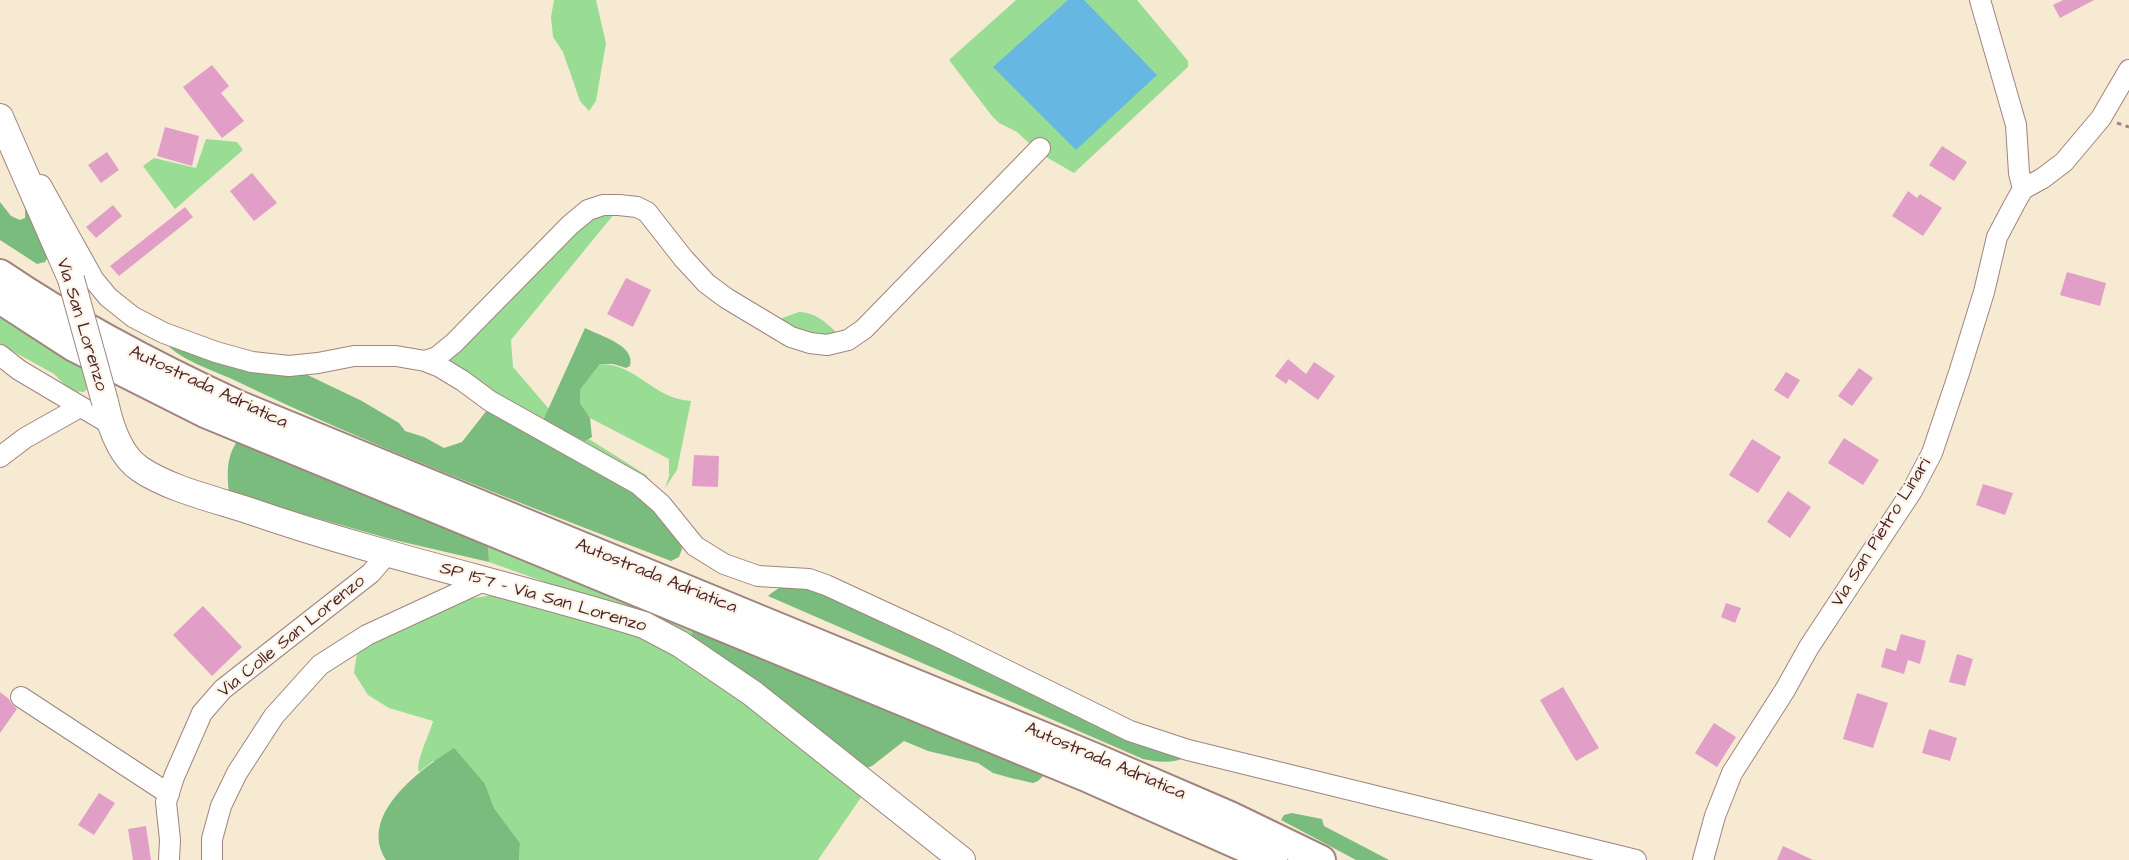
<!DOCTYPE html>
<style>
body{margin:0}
canvas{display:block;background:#f7ead2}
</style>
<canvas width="2129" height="860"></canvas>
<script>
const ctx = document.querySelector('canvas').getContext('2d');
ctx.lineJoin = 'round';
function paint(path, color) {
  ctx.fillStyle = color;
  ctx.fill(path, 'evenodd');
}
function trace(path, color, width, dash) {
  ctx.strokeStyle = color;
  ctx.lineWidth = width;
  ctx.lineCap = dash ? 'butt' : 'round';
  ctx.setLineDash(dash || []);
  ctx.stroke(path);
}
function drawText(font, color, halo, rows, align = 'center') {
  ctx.font = font + ' "Architects Daughter",sans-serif';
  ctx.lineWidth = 4.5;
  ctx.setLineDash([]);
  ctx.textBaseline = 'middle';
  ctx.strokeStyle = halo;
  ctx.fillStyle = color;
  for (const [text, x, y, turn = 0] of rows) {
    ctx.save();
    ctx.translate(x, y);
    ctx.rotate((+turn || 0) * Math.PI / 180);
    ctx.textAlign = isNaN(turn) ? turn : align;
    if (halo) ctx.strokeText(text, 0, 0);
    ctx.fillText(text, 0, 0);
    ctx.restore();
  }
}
paint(new Path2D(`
 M554,0H596L606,43L596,101L589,111L580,101L563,52L553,37L551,17Z
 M1016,0H1137L1188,61V67L1074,173L1041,154L1017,132L999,123L992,116L949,60Z
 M206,139L237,142L243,150L175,209L143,166L154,158L196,168Z
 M603,208H619L511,340L513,367L549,409L541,425L565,432L585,440L589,439L646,475L650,480L652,492L502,403L452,367L439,360L464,338L534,263L573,226Z
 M799,312C818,313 828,324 841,337L831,340L774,321Z
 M0,315L84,367L87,389L84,392L71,391L54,374L0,344Z
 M600,364C638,364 653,399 691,401L677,470L665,488L669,476V459L590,418L580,403V390Z
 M488,545L697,628L691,638L573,592L489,562Z
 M508,593L660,644L691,661L864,793L818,860H519L520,843L494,808L485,784L433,761L419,772C415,761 430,734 433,721L389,708L368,695L354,673L358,647L459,600Z`), '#99dc94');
paint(new Path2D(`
 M19,192L48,257L45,262L37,264L0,240V202L11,216L20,220L25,218V209Z
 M585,328C600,336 636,345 630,366L626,368L613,364H600L580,390V403L590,418L592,437L585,441L565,432L541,425Z
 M165,341L295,369L362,401L399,423L405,431L424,437L444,448L462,442L491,405L647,496L679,539L682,549L679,557L671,561C523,504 374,448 232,379C216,372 173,357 165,341Z
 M238,440L488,545L489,562L390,539L229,493C227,473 226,457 238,440Z
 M802,580L1186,757C1173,764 1157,762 1143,759L768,596C779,587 788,582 802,580Z
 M697,628L1043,776L1038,781L1033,783L1011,778L993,773L978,763L928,751L904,741L872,766L861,770L691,639L693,630Z
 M454,748L485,784L494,808L520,843L519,860H386C357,815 421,769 454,748Z
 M1292,813L1322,819L1324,826L1389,860H1356L1281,820L1284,815Z`), '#7abc7e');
paint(new Path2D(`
 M1068,0H1084L1157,75L1076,150L993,67Z`), '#66b7e1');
paint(new Path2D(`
 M2063,0H2094L2060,18L2053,5Z
 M212,65L229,86L221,93L244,121L222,138L183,87Z
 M165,127L199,136L192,166L157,156Z
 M1942,146L1967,162L1954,181L1929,165Z
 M107,152L119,170L101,183L88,165Z
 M252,173L277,203L254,221L230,191Z
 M1908,191L1917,198L1920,194L1942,208L1923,236L1892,216Z
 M113,205L122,216L96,238L86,227Z
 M185,207L193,217L119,276L110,266Z
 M2067,272L2106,283L2100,306L2060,295Z
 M626,278L651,290L633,327L607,314Z
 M1288,359L1306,374L1314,362L1335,376L1318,400L1289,379L1286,384L1275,376Z
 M1859,368L1873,378L1852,406L1838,396Z
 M1786,372L1800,380L1788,399L1774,390Z
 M1844,438L1879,460L1863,485L1828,463Z
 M1752,439L1781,457L1758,493L1729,475Z
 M694,455L719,456L718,487L692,486Z
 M1983,484L2013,493L2005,515L1976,505Z
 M1788,491L1811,507L1790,538L1767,522Z
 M1726,603L1741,608L1735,623L1721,617Z
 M203,606L242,647L212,676L173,635Z
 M1901,634L1926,641L1920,664L1908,660L1904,674L1881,667L1886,648L1896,651Z
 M1957,654L1973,659L1965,686L1949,682Z
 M1563,687L1599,748L1576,761L1540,700Z
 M0,692L9,699L11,703L17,709L0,733Z
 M1857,693L1888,703L1873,748L1843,739Z
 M1714,723L1736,737L1717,767L1695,753Z
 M1929,729L1957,738L1950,761L1922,753Z
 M99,793L115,803L94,835L78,825Z
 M146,826L151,860H133L128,829Z
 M1783,846L1813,860H1777Z`), '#e19fc8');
const minor = new Path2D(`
 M1980,0L2016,125L2019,173L2023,189
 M41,185L94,280L108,297L133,317L164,333L216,352L252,362L289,366L318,363L354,356H396L425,361L440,367L463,381L490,401L638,484L661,504L695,546L724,564L758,576L809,579L826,585L945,640L1130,731L1188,750L1636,860
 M0,355L19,370L110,424
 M425,361L437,357L454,343L570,225L588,210L603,205H619L637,207L647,212L683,258L706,283L726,298L791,337L810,343L827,345L848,340L864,329L1040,148
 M0,457L25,438L80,407
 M21,697L169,794
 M169,860L170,840L166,802L174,777L202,713L223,689L371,573L388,553
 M212,860V839L221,806L237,773L274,716L320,665L367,635L486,580
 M1703,860L1715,816L1732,773L1785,690L1809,647L1912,491L1932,453L1959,373L1984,292L1997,237L2015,203L2023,189L2043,178L2064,162L2101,118L2129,70`);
const major = new Path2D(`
 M0,117L71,279
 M105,402C110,425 119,455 140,469C169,489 217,500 250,511C380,556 514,585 644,625L680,644L752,693L962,860`);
const highway = new Path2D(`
 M0,274C75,325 156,367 238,405L1093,757L1230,816L1321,860
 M0,299L74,347L205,413L1084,776L1273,860`);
trace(minor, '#a0847e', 22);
trace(major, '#a0847e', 28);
trace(highway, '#a0847e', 32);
trace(new Path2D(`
 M2117,123L2129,127`), '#a0847e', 3, [4.5, 4.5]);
trace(minor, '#fff', 20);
trace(major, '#fff', 26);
trace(highway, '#fff', 28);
const majorBridge = new Path2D(`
 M71,279L105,402`);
trace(majorBridge, '#a0847e', 28, []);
trace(majorBridge, '#fff', 26);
drawText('18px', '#4a1f2b', '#fcf5e5', [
 ["Via San Lorenzo",81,325,73],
 ["Autostrada Adriatica",208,388,25],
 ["Via San Pietro Linari",1882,533,-58],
 ["Autostrada Adriatica",656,577,22],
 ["SP 157 - Via San Lorenzo",543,598,16],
 ["Via Colle San Lorenzo",292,637,-39],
 ["Autostrada Adriatica",1105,762,23]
]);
</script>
